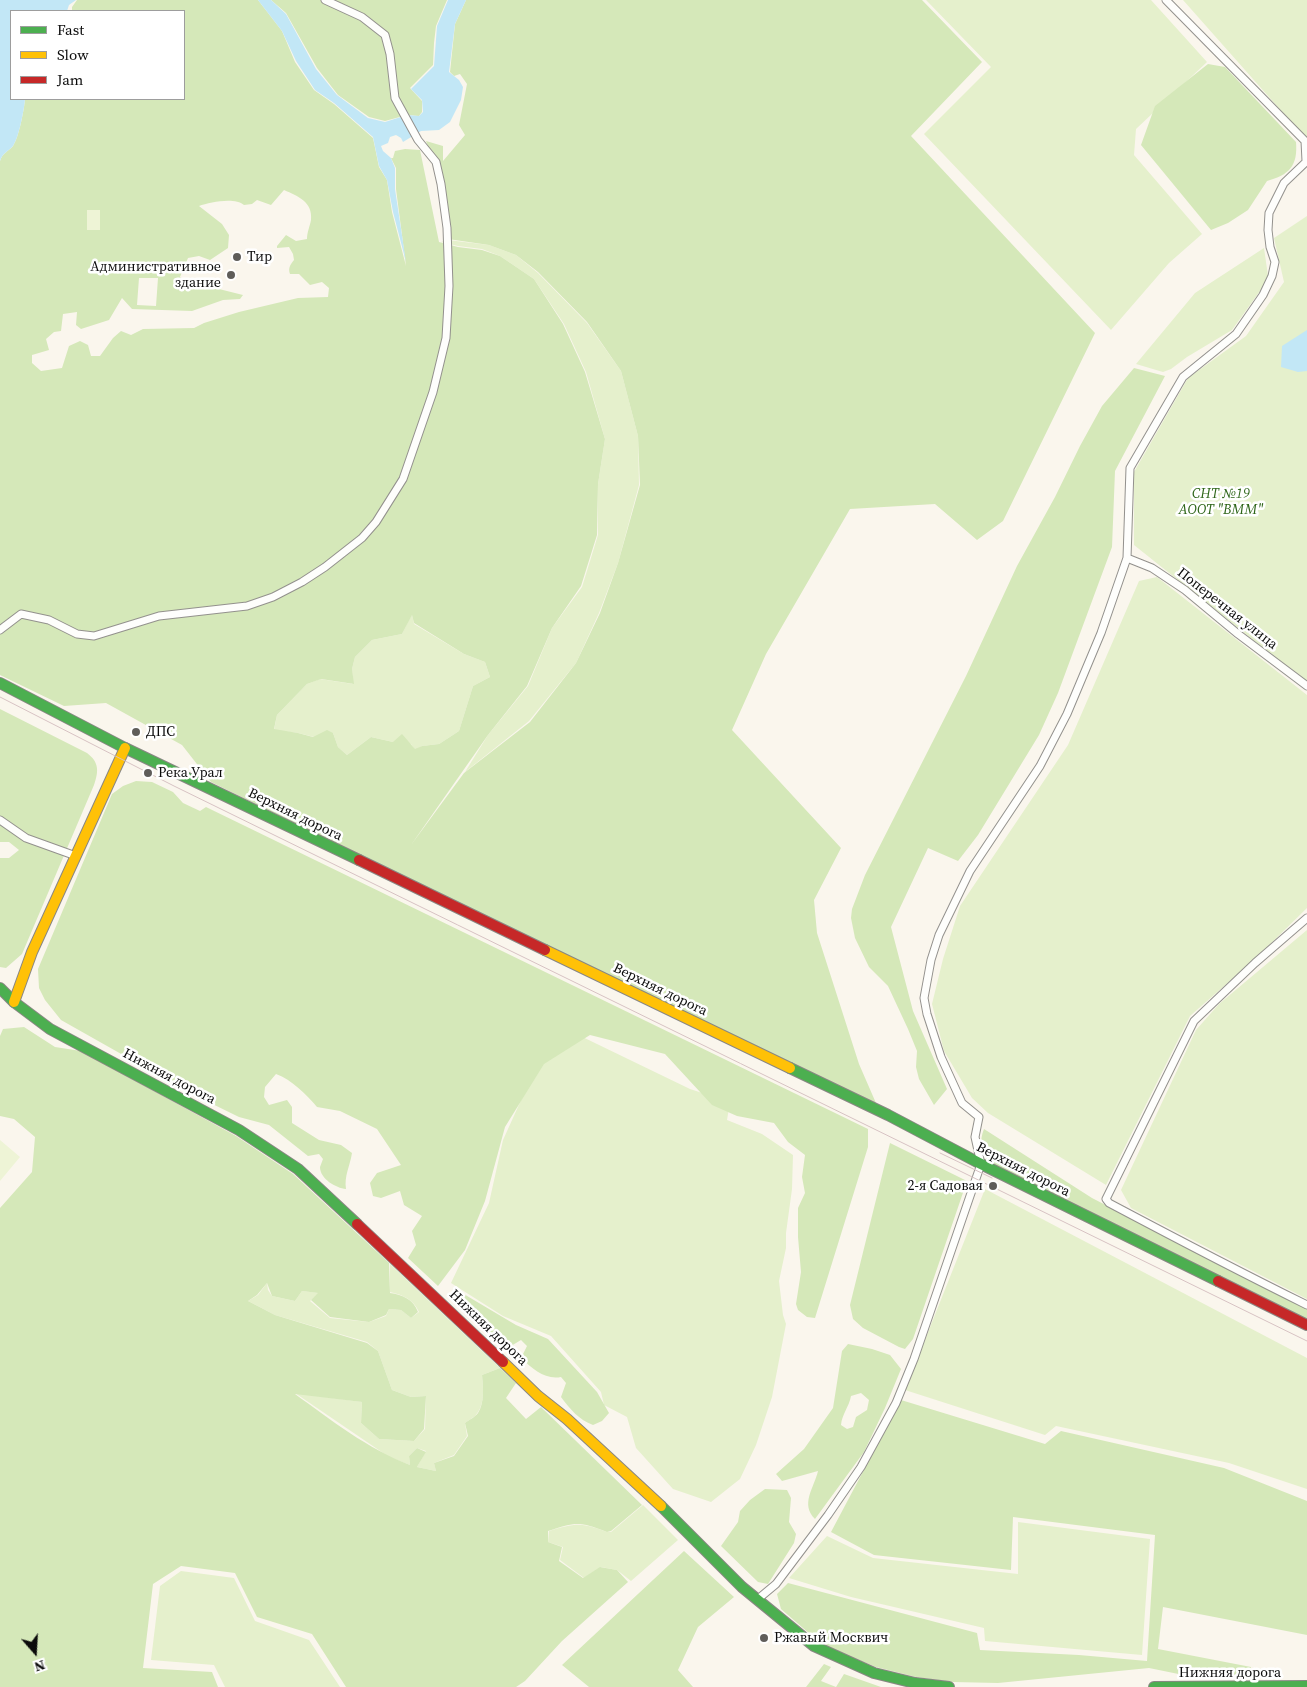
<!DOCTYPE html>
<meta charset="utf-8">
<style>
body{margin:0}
#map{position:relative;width:1307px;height:1687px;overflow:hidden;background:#faf6ed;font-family:"Source Serif 4",serif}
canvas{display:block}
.legend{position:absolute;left:10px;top:10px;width:175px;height:90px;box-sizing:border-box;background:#fff;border:1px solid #9d9d9d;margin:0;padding:6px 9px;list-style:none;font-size:15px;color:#0b0b0b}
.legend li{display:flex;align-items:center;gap:10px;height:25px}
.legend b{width:25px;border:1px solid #9d9d9d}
.north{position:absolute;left:10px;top:1627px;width:50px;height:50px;-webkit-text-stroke:4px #fff;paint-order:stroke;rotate:161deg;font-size:14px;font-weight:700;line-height:20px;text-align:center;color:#0b0b0b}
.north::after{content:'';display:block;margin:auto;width:18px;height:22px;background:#0b0b0b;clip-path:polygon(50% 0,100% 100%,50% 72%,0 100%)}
</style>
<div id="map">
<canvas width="1307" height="1687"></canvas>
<ul class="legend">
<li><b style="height:6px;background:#4caf50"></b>Fast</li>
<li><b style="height:6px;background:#ffc107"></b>Slow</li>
<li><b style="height:6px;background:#c62828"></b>Jam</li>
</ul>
<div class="north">N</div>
</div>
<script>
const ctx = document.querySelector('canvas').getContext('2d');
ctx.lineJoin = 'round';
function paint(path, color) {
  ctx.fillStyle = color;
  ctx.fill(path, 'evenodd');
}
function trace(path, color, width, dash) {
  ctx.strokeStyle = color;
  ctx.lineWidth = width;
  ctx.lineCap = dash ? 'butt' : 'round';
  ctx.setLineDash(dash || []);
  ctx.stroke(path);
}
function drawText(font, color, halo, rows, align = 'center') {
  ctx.font = font + ' "Source Serif 4",serif';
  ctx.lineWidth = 5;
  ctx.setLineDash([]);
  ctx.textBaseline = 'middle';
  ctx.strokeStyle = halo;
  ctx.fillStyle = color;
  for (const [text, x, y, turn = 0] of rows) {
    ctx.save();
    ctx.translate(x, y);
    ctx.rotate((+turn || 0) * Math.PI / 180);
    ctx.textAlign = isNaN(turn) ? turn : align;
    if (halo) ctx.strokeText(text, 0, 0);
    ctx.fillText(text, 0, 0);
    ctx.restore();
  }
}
paint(new Path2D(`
 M926,0H1151L1207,62L1136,129L1134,155L1202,234L1169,263L1111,330L924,134L991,67Z
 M1183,0H1307V140Z
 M1307,216V683L1134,545V472L1188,378L1246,336L1284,282L1274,238Z
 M448,240L489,245L516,255L538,273L587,323L621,371L638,436L639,485L618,563L599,613L576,663L529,721L465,772L488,735L528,686L552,628L582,587L598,535V484L605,439L586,372L564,324L534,279L500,256L482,249L458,246L441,242Z
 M1264,248L1268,276L1265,284L1232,330L1187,357L1171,369L1163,372L1136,364L1195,293Z
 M1157,577L1307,695V908L1255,959L1190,1016L1106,1185L988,1113L972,1098L944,1051L932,1004L943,959L960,906L1068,745L1139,581Z
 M412,614L414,624L464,654L485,662L490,677L473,686L459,731L439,744L422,746L415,750L411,744L393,742L371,737L347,755L338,747L333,733L314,737L298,733L274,730L277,715L307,684L320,679L353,684L352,669L355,657L372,640L402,634Z
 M1307,930V1299L1131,1208L1121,1190L1196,1030L1219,1004Z
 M566,1029L690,1089L730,1102L727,1120L762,1134L793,1155L792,1189L786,1233V1248L779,1281L783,1315L786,1324L772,1397L756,1445L740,1479L711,1502L673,1489L636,1448L627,1417L604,1405L601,1392L551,1336L503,1316L451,1283L489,1203L503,1140L541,1056Z
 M985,1189L1307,1358V1489L1229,1463L1056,1426L1045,1435L905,1390Z
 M390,1264L500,1368L482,1375C483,1386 485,1402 478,1412C475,1417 469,1420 465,1423L467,1436L454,1455L434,1463L436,1471L417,1467L426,1451L417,1448L409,1456L410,1465L389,1457L295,1393L362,1402L361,1423L379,1439L414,1441L425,1429L426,1396L411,1397L392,1390L378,1351L367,1342L275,1315L248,1301L258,1295L267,1283L268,1290L272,1296L295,1301L302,1291L319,1293L310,1301L330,1318L369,1322L386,1316L389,1309L401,1310L411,1318L419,1312C413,1299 403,1295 390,1292Z
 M643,1505L678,1540L631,1581L617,1570L601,1567L584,1578L560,1560L563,1547L548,1542L549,1531C575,1523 581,1522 607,1532H611Z
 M1018,1522L1150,1539L1142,1655L985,1641L984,1628L851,1597L789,1578L827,1536L873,1558L1018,1574Z
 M181,1571L234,1578L255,1621L309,1640L340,1687H225L214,1665L151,1660L160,1586Z`), '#e5f0cc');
paint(new Path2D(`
 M77,0H258L282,31L295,62L314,90L334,104L373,138L379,167L387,180L392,212L406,266L396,189V168L391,158H393L395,151L405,149L420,150L439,242L458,247L482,250L500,256L534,279L563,324L585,372L605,439L598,484L597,535L581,586L552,628L527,686L488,735L411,845L464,773L530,722L576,663L600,613L618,563L640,485L638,436L621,371L587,322L538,272L516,255L489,245L448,239C444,206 438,172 426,141L443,146V161L465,135L459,125L467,84L460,74L454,76L450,72L455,24L466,0H922L982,62L911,136L1095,333L1003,521L977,540L935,504L850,509L766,654L732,730L841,848L814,900L817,933L859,1064L879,1110L211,782L182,745L106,703L64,706L0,675V161C2,153 9,151 13,146C19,137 24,110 25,99H184V11H72V7ZM284,190C298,196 313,202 311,220C310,226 307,232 307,239L296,241L286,235L277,246V248L289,247L293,254L294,260C290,265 288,268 290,274H299L310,285L322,282L329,288L328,297L298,298L239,312L204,323L194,328L143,329L131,335L121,331L113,338L100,356H91L88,345L80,341L69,346L62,368L41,371L32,363V355L49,350L46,339L54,332L61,331L63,314L77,312L76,325L81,329L109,320L122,298L132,309L192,311L223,300L240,299L243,295L219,289L185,285L180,277L188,258L199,256L210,260L228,248L229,235L222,224L199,206C210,202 235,197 244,205L252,204L257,200L271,205ZM139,278H158L156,306L137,305ZM412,615L414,623L464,654L485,662L490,677L473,686L459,731L439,744L422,746L415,749L402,734L393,742L371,737L347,755L338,747L333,733L327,730L313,737L298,733L274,729L277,715L307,684L321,679L354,684L352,669L355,657L372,640L402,634Z
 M271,0H447L436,26L434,43L433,65L410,88L422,101V112L419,116L407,115L385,121L369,117L338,95L317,68L286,13Z
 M1208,64L1225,67L1296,142C1298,166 1289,175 1267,181L1248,210L1228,223L1211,230L1141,145L1155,106Z
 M1134,368L1165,376L1115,471L1112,547L1058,693L1039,735L978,835L958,861L928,848L891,927L913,1011L947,1089L934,1105L919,1079L916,1067L917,1051L908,1029L888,986L869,967L855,938L851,918L852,909L865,875L966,676L1017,566L1055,497L1080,446L1102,406Z
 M0,709L87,753C99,762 99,771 94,785L22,954L6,968L0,967V858H9L19,850L9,842H0Z
 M136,781L152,782L173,792L183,803L200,811L206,807L868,1129V1147L815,1318L807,1317L798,1310L796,1304L801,1272L798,1237V1208L805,1193L802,1177L805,1155L788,1142L774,1123L737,1116L712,1105L665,1054L590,1035L544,1064L505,1127L485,1201L465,1250L438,1286L408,1258L416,1245L412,1231L422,1216L404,1205L400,1191L381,1198L373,1196L370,1183L377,1173L401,1165L377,1129L340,1111L317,1107C306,1094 292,1080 276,1074L265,1087L264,1097L269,1105L287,1100L292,1107V1123L319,1140L341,1145L352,1153C350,1166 344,1176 346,1189C336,1188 320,1179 320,1167C321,1164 322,1162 323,1159L319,1154L308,1156L269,1125L239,1117L192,1094L61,1020L45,1000L39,988L38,969L112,794L123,786Z
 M24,1027L55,1047L81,1051L236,1136L293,1174L389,1263L390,1293C403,1295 413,1299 418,1312L411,1318L401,1310L389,1309L386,1315L369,1322L330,1317L311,1300L318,1293L302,1291L295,1301L272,1296L267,1283L257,1295L248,1301L275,1315L367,1343L378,1351L392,1390L411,1397L426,1396L424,1429L414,1441L379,1439L361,1423L362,1402L295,1394C331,1420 368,1449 410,1465L409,1456L417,1448L426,1452L417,1467L436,1471L434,1463L454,1456L468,1436L465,1423C469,1420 475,1417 478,1413C485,1402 483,1386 482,1375L500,1368L516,1383L506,1398L526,1419L541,1407L642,1505L611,1531L607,1532C579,1521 576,1522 548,1531V1542L562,1547L559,1561L583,1578L600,1567L617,1570L628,1582L562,1641L525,1681L516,1687H346L312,1634L257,1617L235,1573L181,1566L153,1584L143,1668L212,1672L218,1687H0V1208L32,1172L35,1137L14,1119L0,1116V1036L3,1029Z
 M984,1129L1092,1198L1307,1309V1320L989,1162C981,1152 979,1141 984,1129Z
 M890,1143L967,1181L913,1339L905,1349L899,1347L863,1328L853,1319L850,1305Z
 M457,1290L516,1325L548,1339L597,1392L609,1413L602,1421L593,1425C579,1420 570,1409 561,1397L566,1383L561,1377C545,1380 533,1369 521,1358L527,1346L521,1340L506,1349L451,1297Z
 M848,1344L872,1349L890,1355L901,1369L885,1408L864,1452L815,1519C800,1504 814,1488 818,1471L782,1481L776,1474L804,1449L833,1408L842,1351ZM861,1393L869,1400L867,1410L856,1417L853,1427L847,1429L841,1425C842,1414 849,1407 851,1396Z
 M901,1400L1045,1444L1061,1431L1224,1468L1307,1501V1635L1163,1607L1158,1649L1251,1667L1250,1676L1203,1679L1149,1668L998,1683L953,1682L916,1677L876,1667L839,1652L818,1641L781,1609L777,1594L788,1583L977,1633L980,1650L1079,1655L1147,1661L1155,1535L1013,1517L1011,1570L874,1555L831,1532Z
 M765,1489L787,1490L791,1498L789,1522L796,1534L794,1543L768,1584L758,1582L721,1546L738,1522L740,1511L750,1500Z
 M684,1551L734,1597L698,1627L678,1670L693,1687H589L562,1665Z
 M824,1664L831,1667L821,1681L836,1687L844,1674L881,1687H806Z`), '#d5e8b9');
paint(new Path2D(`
 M87,210H100V230H87Z
 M0,1140L20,1157L0,1181Z`), '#eef4d6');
paint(new Path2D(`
 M0,0H76L69,5L67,11H11V99H25C24,110 19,137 13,146C9,151 2,153 0,161Z
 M258,0H271L286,14L316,69L337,95L368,118L385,122L407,115L419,116L423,112L422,100L411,89L434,66L437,26L448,0H466L455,24L449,72L459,80L463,87L461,100L450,122L439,130L421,131L403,142L401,138L396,135L390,137L388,143L381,146L383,151L391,158L395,168V189L406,262L393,212L387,180L379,166L373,137L334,103L315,90L296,61L282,31Z
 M1307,330V371L1298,372L1281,367L1282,346Z`), '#c2e7f6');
const street = new Path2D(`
 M1166,0L1305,141L1306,161
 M1127,558L1152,568L1185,590L1238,634L1307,686
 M0,630L21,614L49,620L77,634L94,636L159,616L247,606L273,597L302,582L325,567L362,538L376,522L403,479L433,392L446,338L449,286L447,228L441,184L436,162L418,140L395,98L390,54L385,35L362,17L325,0
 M0,820L26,838L76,856
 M1307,918L1255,963L1194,1021L1106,1199L1109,1203C1175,1238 1240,1272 1307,1305
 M758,1599L776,1584L828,1515L861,1467L896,1403L914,1359L981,1164L975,1137L979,1117L962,1103L941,1057L927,1014L924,998L931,960L939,935L970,871L1040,766L1067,714L1101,633L1127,558L1130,468L1183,377L1236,334L1263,295L1272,276L1275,262L1270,247L1268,230L1269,213L1284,183L1307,161`);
const fast = new Path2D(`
 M0,683L125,748L359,860
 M0,988L14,1002L50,1029L239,1130L298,1169L357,1224
 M790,1068L888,1115L981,1164L1218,1281
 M661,1506L742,1587L814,1646L874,1673L915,1683L949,1687
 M1154,1687L1307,1686`);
const slow = new Path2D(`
 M545,950L790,1068
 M14,1002L32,952L125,748
 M503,1362L538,1396L567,1419L661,1506`);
const jam = new Path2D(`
 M359,860L545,950
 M357,1224L503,1362
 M1218,1281L1307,1325`);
trace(street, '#93918d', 9);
trace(fast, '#898783', 12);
trace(slow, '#898783', 12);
trace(jam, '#898783', 12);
trace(street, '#fefefc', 7);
trace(fast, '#4caf50', 10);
trace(slow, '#ffc107', 10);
trace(jam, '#c62828', 10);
trace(new Path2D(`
 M0,697L174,786L1307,1341
 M940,1153L992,1178`), '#d7c2c3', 1);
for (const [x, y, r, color] of [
 [237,257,5,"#5f5d5a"],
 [231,275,5,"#5f5d5a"],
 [136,732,5,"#5f5d5a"],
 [148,773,5,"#5f5d5a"],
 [993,1186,5,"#5f5d5a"],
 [764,1638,5,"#5f5d5a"]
]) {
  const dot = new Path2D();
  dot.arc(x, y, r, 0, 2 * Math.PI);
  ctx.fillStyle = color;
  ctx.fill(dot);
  trace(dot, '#fff', 2);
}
drawText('14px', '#0b0b0b', '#fff', [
 ["Тир",247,257],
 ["Административное",221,267,"right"],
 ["здание",221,283,"right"],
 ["ДПС",146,732],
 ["Река Урал",158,773],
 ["2-я Садовая",983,1186,"right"],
 ["Ржавый Москвич",774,1638]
], 'left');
drawText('italic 14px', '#2d6518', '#fff', [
 ["СНТ №19",1221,494],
 ["АООТ \"ВММ\"",1221,510]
]);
drawText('14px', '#0b0b0b', '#fff', [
 ["Поперечная улица",1227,609,38],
 ["Верхняя дорога",295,815,26],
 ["Верхняя дорога",660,990,26],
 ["Нижняя дорога",169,1077,28],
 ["Верхняя дорога",1023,1170,27],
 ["Нижняя дорога",488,1328,44],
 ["Нижняя дорога",1230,1673]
]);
</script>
